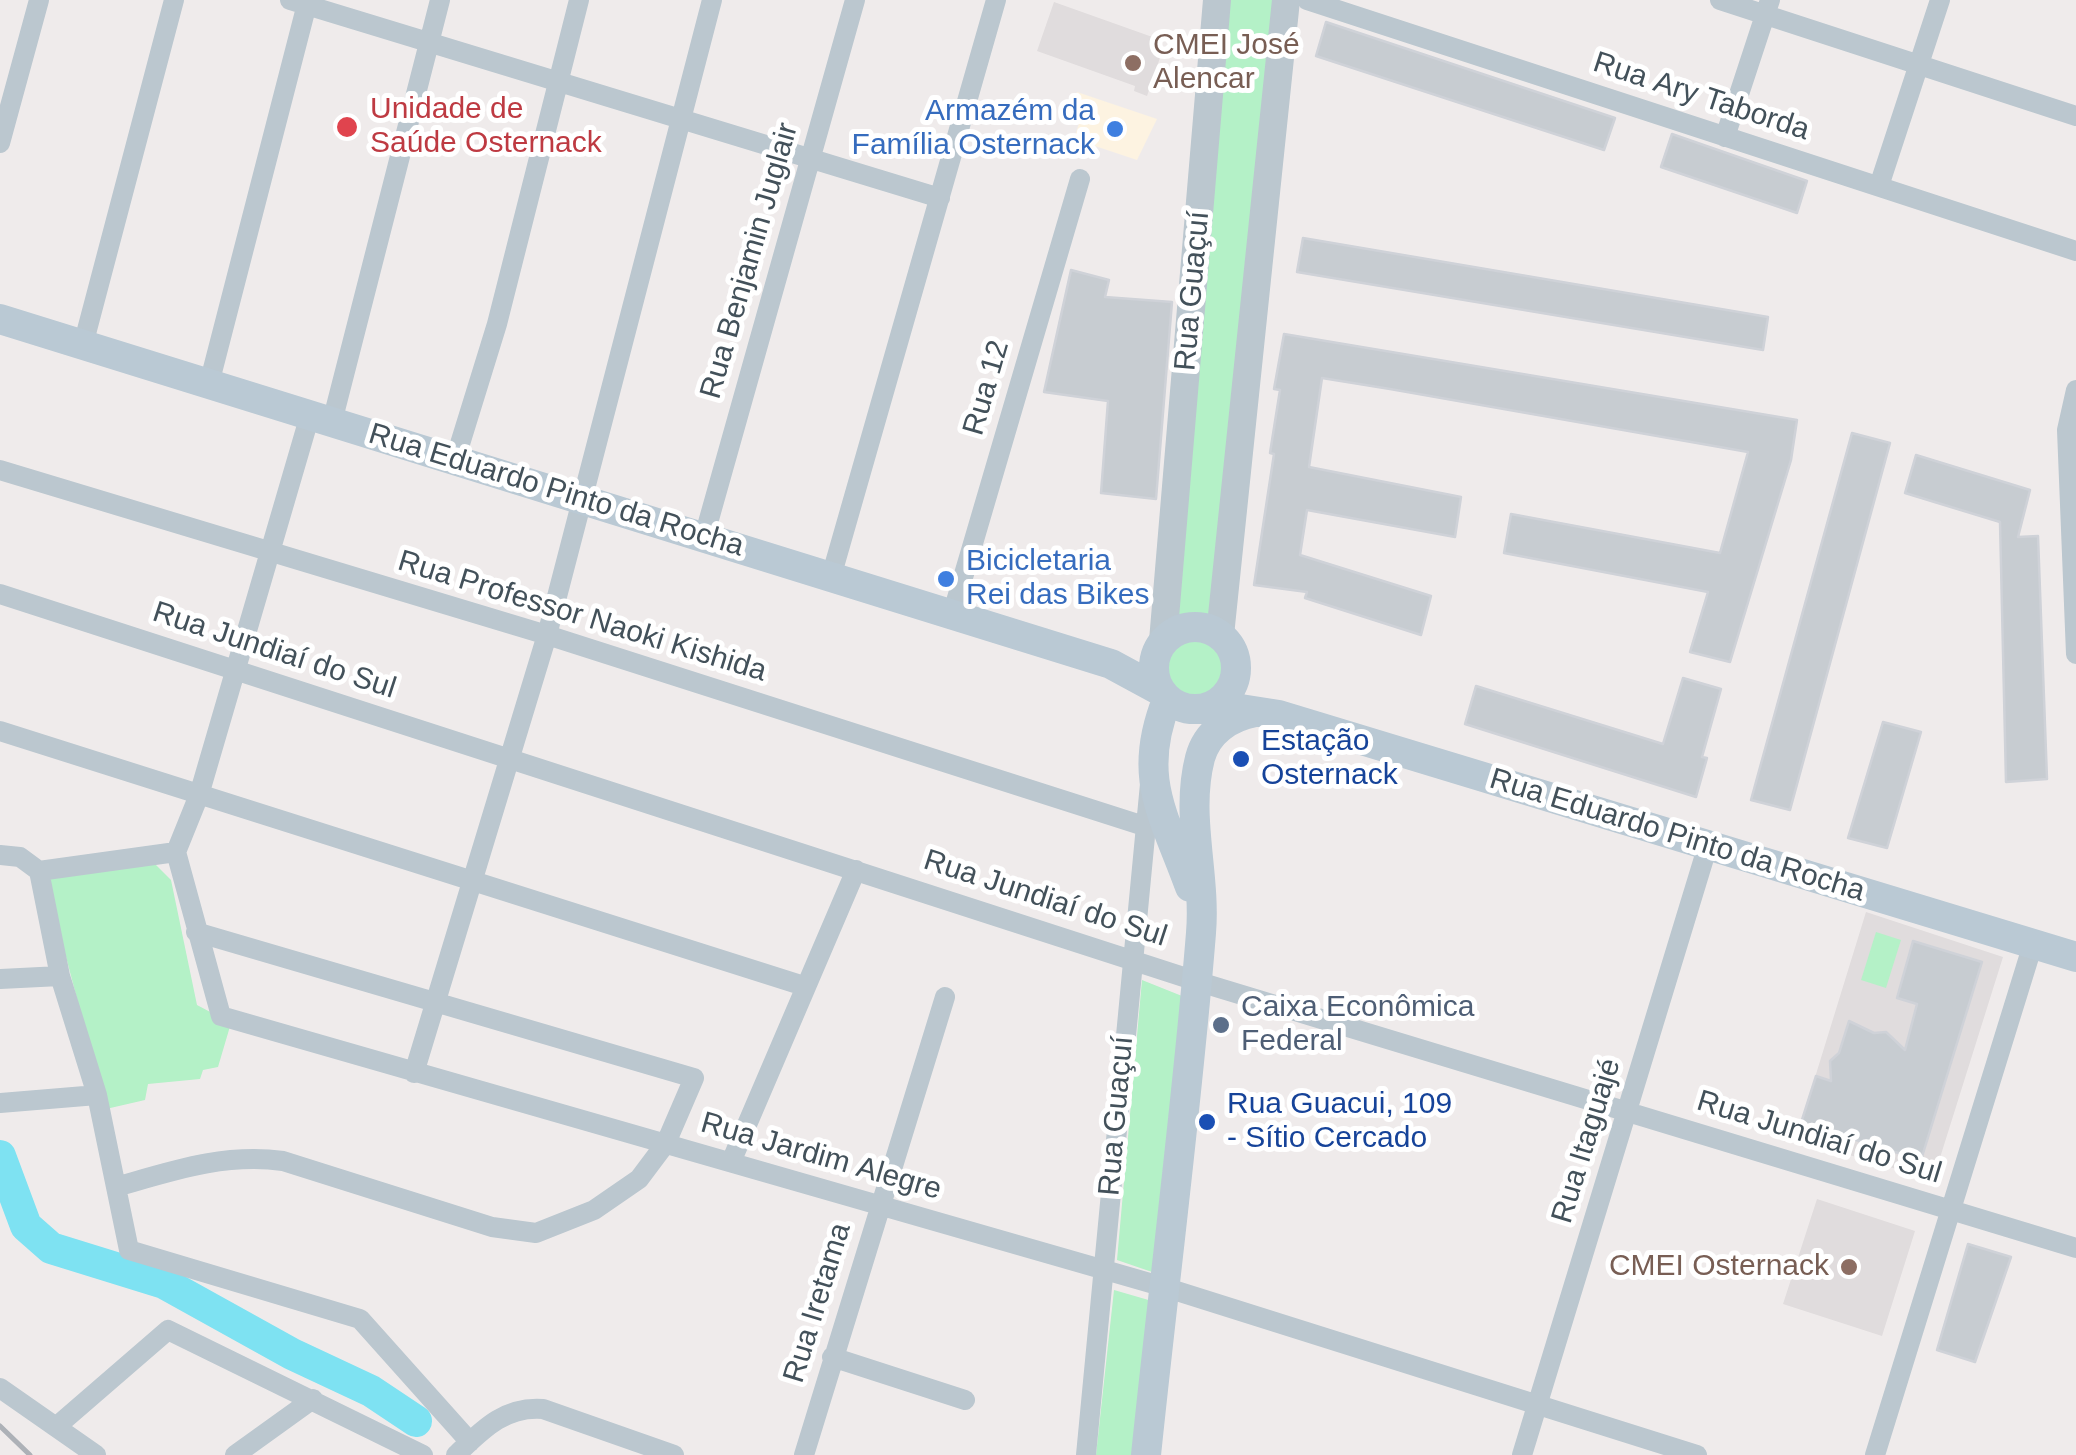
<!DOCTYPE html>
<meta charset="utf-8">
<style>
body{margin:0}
canvas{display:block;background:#efebeb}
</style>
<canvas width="2076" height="1455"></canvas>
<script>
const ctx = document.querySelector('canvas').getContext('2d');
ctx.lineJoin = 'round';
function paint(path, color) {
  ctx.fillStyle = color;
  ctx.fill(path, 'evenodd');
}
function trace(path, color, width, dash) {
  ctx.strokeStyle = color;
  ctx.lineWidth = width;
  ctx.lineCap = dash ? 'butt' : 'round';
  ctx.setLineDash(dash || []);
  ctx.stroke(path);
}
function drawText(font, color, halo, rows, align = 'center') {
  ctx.font = font + ' Arial,sans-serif';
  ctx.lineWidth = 10;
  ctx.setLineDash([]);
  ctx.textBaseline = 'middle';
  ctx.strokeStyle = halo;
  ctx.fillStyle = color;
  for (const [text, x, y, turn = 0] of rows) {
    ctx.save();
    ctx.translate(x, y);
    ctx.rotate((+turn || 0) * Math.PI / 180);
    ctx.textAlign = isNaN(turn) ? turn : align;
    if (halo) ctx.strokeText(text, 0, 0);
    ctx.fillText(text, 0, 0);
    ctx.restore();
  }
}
paint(new Path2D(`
 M1077,92L1157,119L1137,160L1074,139L1080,120L1068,116Z`), '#fdf3e1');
paint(new Path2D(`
 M1054,2L1158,39L1156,46L1163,49L1147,96L1134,91L1135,86L1037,51Z
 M1866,912L2003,957L1933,1180L1796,1139Z
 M1817,1199L1915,1231L1882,1336L1783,1304Z`), '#e0dcdd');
paint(new Path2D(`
 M1228,0H1277L1212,618L1172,619Z
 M1159 667a35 35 0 1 1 70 0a35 35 0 1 1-70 0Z
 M155,864L171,880L197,1005L231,1023L218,1067L203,1070L200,1079L148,1084L145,1100L106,1109L45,877Z
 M1876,932L1901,940L1886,988L1861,980Z
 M1142,980L1182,996L1152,1272L1117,1260Z
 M1114,1290L1152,1301L1135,1455H1096Z`), '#b4f1c7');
trace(new Path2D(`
 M0,1156L26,1226L51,1248L164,1283L292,1354L371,1391L416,1421`), '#7ee2f2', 32);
const building = new Path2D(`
 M1326,22L1615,118L1604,150L1316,56Z
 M1672,134L1807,181L1797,213L1661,167Z
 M1303,238L1768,317L1763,350L1297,272Z
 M1071,270L1109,280L1105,297L1172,302L1156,499L1101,493L1108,401L1044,392Z
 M1284,334L1797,420L1791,460L1730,662L1690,652L1708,592L1504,553L1511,514L1720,553L1748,452L1390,389L1322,378L1309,467L1461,497L1455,537L1307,510L1300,555L1431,596L1421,635L1305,598L1307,592L1254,585L1274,454L1270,453L1280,390L1274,389Z
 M1852,433L1890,443L1790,810L1751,800Z
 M1916,455L2030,490L2018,537L2038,536L2047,779L2006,782L2000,522L1905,493Z
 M1683,678L1721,689L1702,757L1707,758L1696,797L1465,724L1476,686L1663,744Z
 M1883,722L1921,732L1887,848L1848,838Z
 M1913,941L1982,962L1921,1160L1801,1123L1816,1076L1831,1081L1830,1061L1839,1053L1849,1021L1874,1033L1886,1032L1905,1050L1917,1004L1897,998Z
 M1968,1244L2011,1257L1975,1362L1937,1350Z`);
paint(building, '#c7ccd1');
trace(building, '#cfd2d8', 2.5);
trace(new Path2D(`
 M290,0L940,198
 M1307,0L2076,251
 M1720,0L2076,116
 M1725,137L1770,0
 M0,143L39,0
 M1879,186L1940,0
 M83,345L174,0
 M209,384L308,0
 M2076,390L2067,430L2076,654
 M332,422L440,0
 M455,460L497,324L579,0
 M0,470L547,635L1144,826
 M704,537L855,0
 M831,577L996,0
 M0,594L1196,981L2076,1248
 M952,615L1080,179
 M0,731L804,986
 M176,852L199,795L310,415
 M0,855L20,857L39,871
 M39,871L176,852L221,1016L1164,1287L1697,1455
 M39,871L60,976L97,1095L129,1250L360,1319L470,1442
 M0,979L60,976
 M414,1073L547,635L712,0
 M0,1103L97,1095
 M731,1162L856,870
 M116,1187C172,1171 224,1153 283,1161L492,1227L536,1233L594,1210L639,1179L666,1143L694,1078L196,932
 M832,1357L965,1400
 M0,1388L96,1455
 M57,1426L168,1330L423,1455
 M235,1455L313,1399
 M456,1455C483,1429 505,1406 543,1409L674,1455
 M804,1455L945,997
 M1086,1455L1150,784
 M1522,1455L1708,845
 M1875,1455L2033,944`), '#bbc7cf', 20);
trace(new Path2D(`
 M1220,635L1286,0
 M1163,641L1217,0`), '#bbc7cf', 28);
trace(new Path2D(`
 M0,319L1111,664L1159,690
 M1154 668a41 41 0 1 1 82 0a41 41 0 1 1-82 0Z
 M1167,700C1136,777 1164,815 1190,887
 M1215,705L1279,715L2076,957
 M1146,1455C1164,1281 1187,1107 1201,933C1206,874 1185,816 1200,758C1207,732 1229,717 1255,712`), '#bac9d4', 30);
trace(new Path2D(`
 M0,1426L30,1455`), '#adb1b7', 5);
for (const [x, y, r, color] of [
 [1133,63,10,"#8d6e63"],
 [347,127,12,"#e0444e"],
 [1115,129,10,"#3f7fe0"],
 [946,579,10,"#3f7fe0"],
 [1241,759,10,"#1a4fb4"],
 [1221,1025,10,"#5c6f8a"],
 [1207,1122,10,"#1a4fb4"],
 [1849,1267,10,"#8d6e63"]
]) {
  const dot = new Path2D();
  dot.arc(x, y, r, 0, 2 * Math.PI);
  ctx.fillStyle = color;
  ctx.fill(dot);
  trace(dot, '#fff', 4);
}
drawText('30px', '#785e54', '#fff', [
 ["CMEI José",1153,46],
 ["Alencar",1153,80],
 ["CMEI Osternack",1829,1267,"right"]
], 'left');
drawText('30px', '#43515a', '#fff', [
 ["Rua Ary Taborda",1701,97,18],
 ["Rua Benjamin Juglair",750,261,-74],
 ["Rua Guaçuí",1193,291,-85],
 ["Rua 12",987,388,-74],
 ["Rua Eduardo Pinto da Rocha",556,491,17],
 ["Rua Professor Naoki Kishida",582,617,17],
 ["Rua Jundiaí do Sul",274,651,18],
 ["Rua Eduardo Pinto da Rocha",1677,836,17],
 ["Rua Jundiaí do Sul",1045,899,18],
 ["Rua Guaçuí",1117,1116,-85],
 ["Rua Jundiaí do Sul",1819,1138,17],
 ["Rua Itaguajé",1587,1141,-73],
 ["Rua Jardim Alegre",821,1157,16],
 ["Rua Iretama",818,1303,-73]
]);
drawText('30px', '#be3a42', '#fff', [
 ["Unidade de",370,110],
 ["Saúde Osternack",370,144]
], 'left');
drawText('30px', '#366cbe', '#fff', [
 ["Armazém da",1095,112],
 ["Família Osternack",1095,146],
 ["Bicicletaria",966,562,"left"],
 ["Rei das Bikes",966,596,"left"]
], 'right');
drawText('30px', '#164399', '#fff', [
 ["Estação",1261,742],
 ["Osternack",1261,776],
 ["Rua Guacui, 109",1227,1105],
 ["- Sítio Cercado",1227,1139]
], 'left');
drawText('30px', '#4e5e75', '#fff', [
 ["Caixa Econômica",1241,1008],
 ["Federal",1241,1042]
], 'left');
</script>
